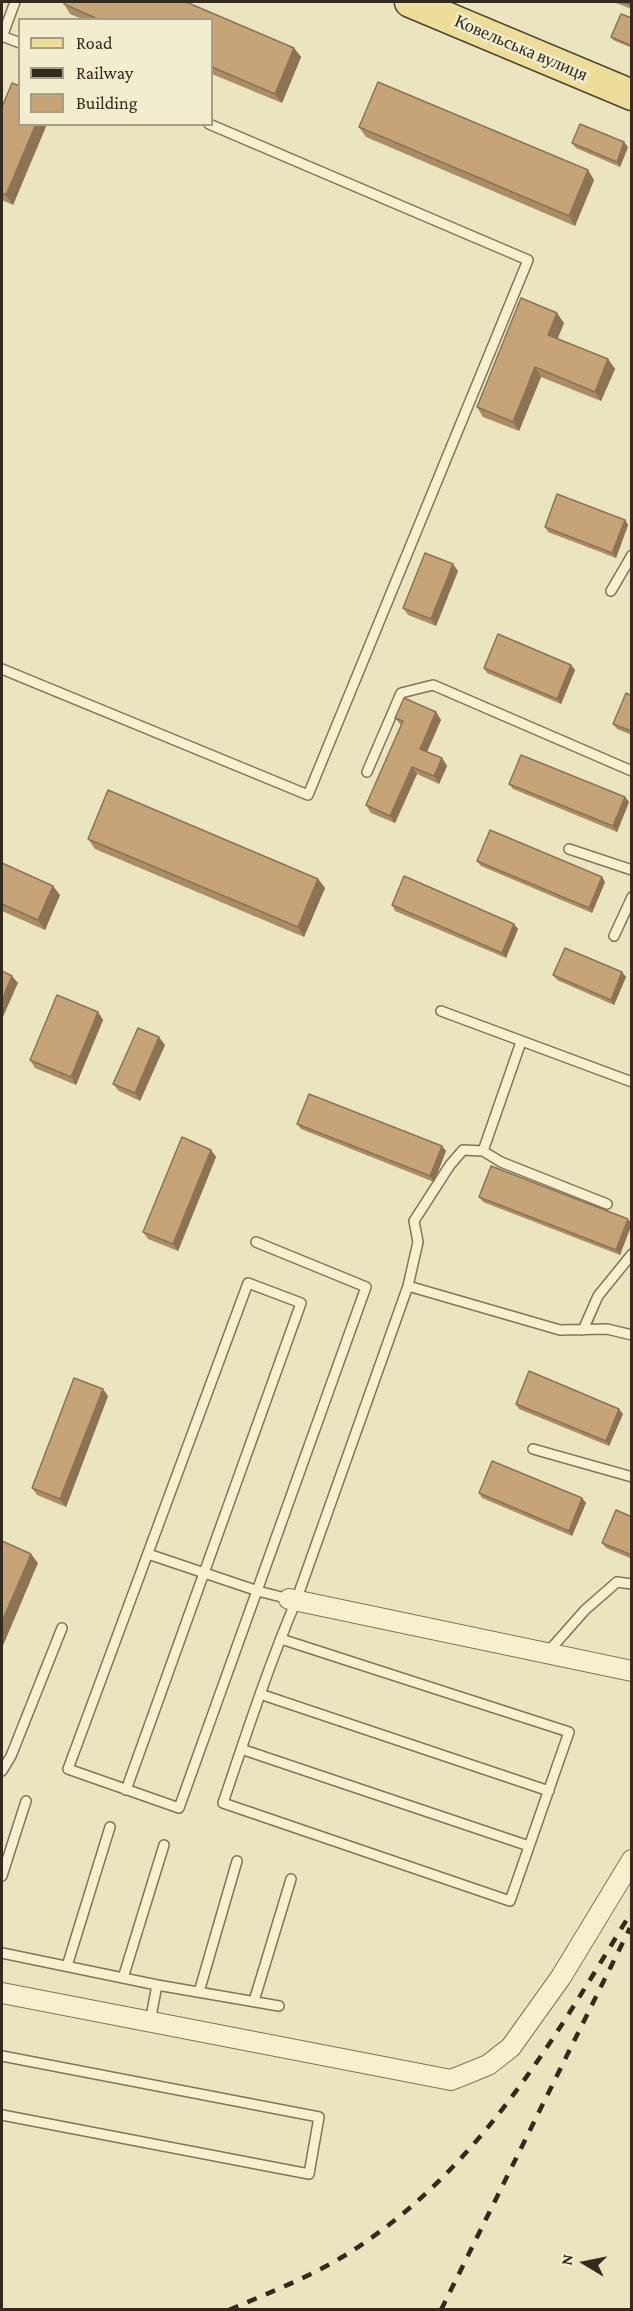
<!DOCTYPE html>
<meta charset="utf-8">
<style>
body{margin:0}
#map{position:relative;width:633px;height:2311px;overflow:hidden;background:#eae4bf;font-family:"Crimson Pro",serif}
canvas{display:block}
.frame{position:absolute;inset:0;border:3px solid #322a1c;pointer-events:none}
.legend{position:absolute;left:18px;top:18px;width:195px;height:108px;box-sizing:border-box;background:#f2edce;border:2px solid #a59f87;margin:0;padding:8px 10px;list-style:none;font-size:18px;color:#322a1c}
.legend li{display:flex;align-items:center;gap:12px;height:30px}
.legend b{width:30px;border:2px solid #a59f87}
.north{position:absolute;left:555px;top:2233px;width:60px;height:60px;-webkit-text-stroke:4px #f2edce;paint-order:stroke;rotate:280deg;font-size:16px;font-weight:700;line-height:24px;text-align:center;color:#322a1c}
.north::after{content:'';display:block;margin:auto;width:21px;height:27px;background:#322a1c;clip-path:polygon(50% 0,100% 100%,50% 72%,0 100%)}
</style>
<div id="map">
<canvas width="633" height="2311"></canvas>
<div class="frame"></div>
<ul class="legend">
<li><b style="height:8px;background:#ecde99"></b>Road</li>
<li><b style="height:8px;background:#322a1c"></b>Railway</li>
<li><b style="height:16px;background:#c6a478"></b>Building</li>
</ul>
<div class="north">N</div>
</div>
<script>
const ctx = document.querySelector('canvas').getContext('2d');
ctx.lineJoin = 'round';
function trace(path, color, width, dash) {
  ctx.strokeStyle = color;
  ctx.lineWidth = width;
  ctx.lineCap = dash ? 'butt' : 'round';
  ctx.setLineDash(dash || []);
  ctx.stroke(path);
}
function paint(path, color) {
  ctx.fillStyle = color;
  ctx.fill(path, 'evenodd');
}
function drawText(font, color, halo, rows, align = 'center') {
  ctx.font = font + ' "Crimson Pro",serif';
  ctx.lineWidth = 5;
  ctx.setLineDash([]);
  ctx.textBaseline = 'middle';
  ctx.strokeStyle = halo;
  ctx.fillStyle = color;
  for (const [text, x, y, turn = 0] of rows) {
    ctx.save();
    ctx.translate(x, y);
    ctx.rotate((+turn || 0) * Math.PI / 180);
    ctx.textAlign = isNaN(turn) ? turn : align;
    if (halo) ctx.strokeText(text, 0, 0);
    ctx.fillText(text, 0, 0);
    ctx.restore();
  }
}
const lane = new Path2D(`
 M2,36L20,43
 M2,37L15,2
 M611,591L632,555
 M2,669L308,795L528,260L209,124
 M367,772L401,693L433,685L632,771
 M569,849L632,870
 M614,936L632,897
 M441,1011L632,1082
 M521,1042L483,1151L501,1162L607,1204
 M408,1286L560,1330L607,1329L632,1335
 M583,1330L598,1296L632,1254
 M533,1449L632,1477
 M148,1554L258,1591L289,1599
 M281,1639L569,1732L510,1901L223,1803C246,1735 268,1667 296,1601L408,1286L418,1242L414,1221L450,1165L463,1150L483,1151
 M547,1653L585,1610L617,1582L632,1584
 M260,1694L549,1791
 M241,1749L529,1846
 M2,1771L11,1756L62,1628
 M126,1790L301,1303L248,1283L68,1769L179,1808L366,1287L256,1242
 M2,1876L26,1801
 M2,1953L157,1985L279,2006
 M67,1966L110,1827
 M123,1978L164,1845
 M199,1992L237,1861
 M254,2001L291,1879
 M150,2022L157,1985
 M2,2056L319,2117L309,2174L2,2115`);
const street = new Path2D(`
 M289,1599L632,1671
 M2,1993L451,2080L488,2065L511,2047L561,1977L632,1860`);
const primary = new Path2D(`
 M410,2L632,95`);
trace(lane, '#817459', 12);
trace(street, '#817459', 22);
trace(primary, '#4f422d', 33);
trace(lane, '#f6f0d1', 9);
trace(street, '#f6f0d1', 20);
trace(primary, '#ecde99', 30);
trace(new Path2D(`
 M229,2310C268,2293 308,2278 344,2256C478,2173 552,2042 632,1911
 M441,2310L630,1928`), '#322a1c', 4.5, [10, 10]);
paint(new Path2D(`
 M65,2H186L294,48L301,57L282,103L212,74V20H84L70,14L64,4Z
 M613,2H632V9Z
 M632,18V48L613,40L611,37Z
 M2,107L20,124H47L13,205L2,200Z
 M359,127L594,180L575,226L366,137Z
 M572,143L628,147L620,167L576,148Z
 M564,323L557,339L608,359L615,369L601,401L541,377L519,431L483,417L477,407Z
 M625,520L628,525L616,558L548,532L545,527Z
 M458,571L436,626L408,615L403,608Z
 M571,665L575,670L561,704L487,673L484,668Z
 M632,696V735L617,729L613,724Z
 M436,712L441,720L427,752L442,758L447,766L439,784L417,774L395,823L371,813L366,805L401,725L395,718Z
 M509,784L625,797L629,802L617,832L513,789Z
 M88,839L318,879L325,888L304,937L95,849Z
 M477,861L602,877L605,882L592,913L481,866Z
 M2,863L60,895L45,930L2,911Z
 M392,905L514,924L518,929L506,958L395,911Z
 M622,972L626,977L614,1005L557,980L553,975Z
 M98,1012L103,1020L76,1085L35,1068L30,1060Z
 M165,1045L140,1101L119,1091L113,1084Z
 M297,1124L442,1146L446,1151L434,1182L301,1129Z
 M211,1150L216,1157L178,1251L148,1239L143,1232Z
 M479,1197L628,1219L620,1255L483,1202Z
 M108,1396L66,1507L37,1495L32,1488Z
 M516,1404L623,1414L609,1446L519,1409Z
 M479,1493L582,1498L586,1503L572,1536L482,1498Z
 M632,1517V1559L606,1548L602,1543Z`), '#aa8d67');
paint(new Path2D(`
 M294,48L301,57L282,103L275,94Z
 M36,124H47L13,205L6,195Z
 M624,142L628,147L620,167L617,162Z
 M588,170L594,180L575,226L569,216Z
 M557,313L564,323L555,345L548,335Z
 M608,359L615,369L601,401L595,392Z
 M535,367L541,377L519,431L513,422Z
 M625,520L628,525L616,558L612,553Z
 M453,564L458,571L436,626L431,619Z
 M571,665L575,670L561,704L557,699Z
 M436,712L441,720L425,756L420,749Z
 M442,758L447,766L439,784L434,776Z
 M412,767L417,774L395,823L390,816Z
 M625,797L629,802L617,832L613,826Z
 M602,877L605,882L592,913L589,908Z
 M318,879L325,888L304,937L298,927Z
 M53,886L60,895L45,930L38,920Z
 M514,924L518,929L506,958L502,953Z
 M622,972L626,977L614,1005L611,1000Z
 M12,976L18,983L2,1019V1000Z
 M98,1012L103,1020L76,1085L71,1077Z
 M159,1037L165,1045L140,1101L135,1093Z
 M442,1146L446,1151L434,1182L430,1176Z
 M211,1150L216,1157L178,1251L173,1244Z
 M628,1219L632,1224L620,1255L616,1250Z
 M103,1389L108,1396L66,1507L60,1499Z
 M619,1409L623,1414L609,1446L606,1441Z
 M582,1498L586,1503L572,1536L569,1531Z
 M31,1554L38,1563L2,1648V1622Z`), '#8b7354');
const building = new Path2D(`
 M65,2H186L294,48L275,94L212,67V20H100L64,4Z
 M622,2H632V5Z
 M621,14L632,18V46L611,37Z
 M378,82L588,170L569,216L359,127Z
 M12,83L20,86V124H36L6,195L2,193V107Z
 M580,124L624,142L617,162L572,143Z
 M521,298L557,313L548,335L608,359L595,392L535,367L513,422L477,407Z
 M557,494L625,520L612,553L545,527Z
 M425,553L453,564L431,619L403,608Z
 M498,634L571,665L557,699L484,668Z
 M626,693L632,696V731L613,724Z
 M404,698L436,712L420,749L442,758L434,776L412,767L390,816L366,805L403,721L395,718Z
 M521,755L625,797L613,826L509,784Z
 M108,790L318,879L298,927L88,839Z
 M490,830L602,877L589,908L477,861Z
 M2,863L53,886L38,920L2,904Z
 M404,876L514,924L502,953L392,905Z
 M565,948L622,972L611,1000L553,975Z
 M2,971L12,976L2,1000Z
 M57,995L98,1012L71,1077L30,1060Z
 M138,1028L159,1037L135,1093L113,1084Z
 M309,1094L442,1146L430,1176L297,1124Z
 M182,1137L211,1150L173,1244L143,1232Z
 M491,1166L628,1219L616,1250L479,1197Z
 M529,1371L619,1409L606,1441L516,1404Z
 M74,1378L103,1389L60,1499L32,1488Z
 M492,1461L582,1498L569,1531L479,1493Z
 M616,1510L632,1517V1555L602,1543Z
 M2,1541L31,1554L2,1622Z`);
paint(building, '#c6a478');
trace(building, '#8b7354', 1.5);
drawText('18px', '#322a1c', '#f2edce', [
 ["Ковельська вулиця",521,48,23]
]);
</script>
